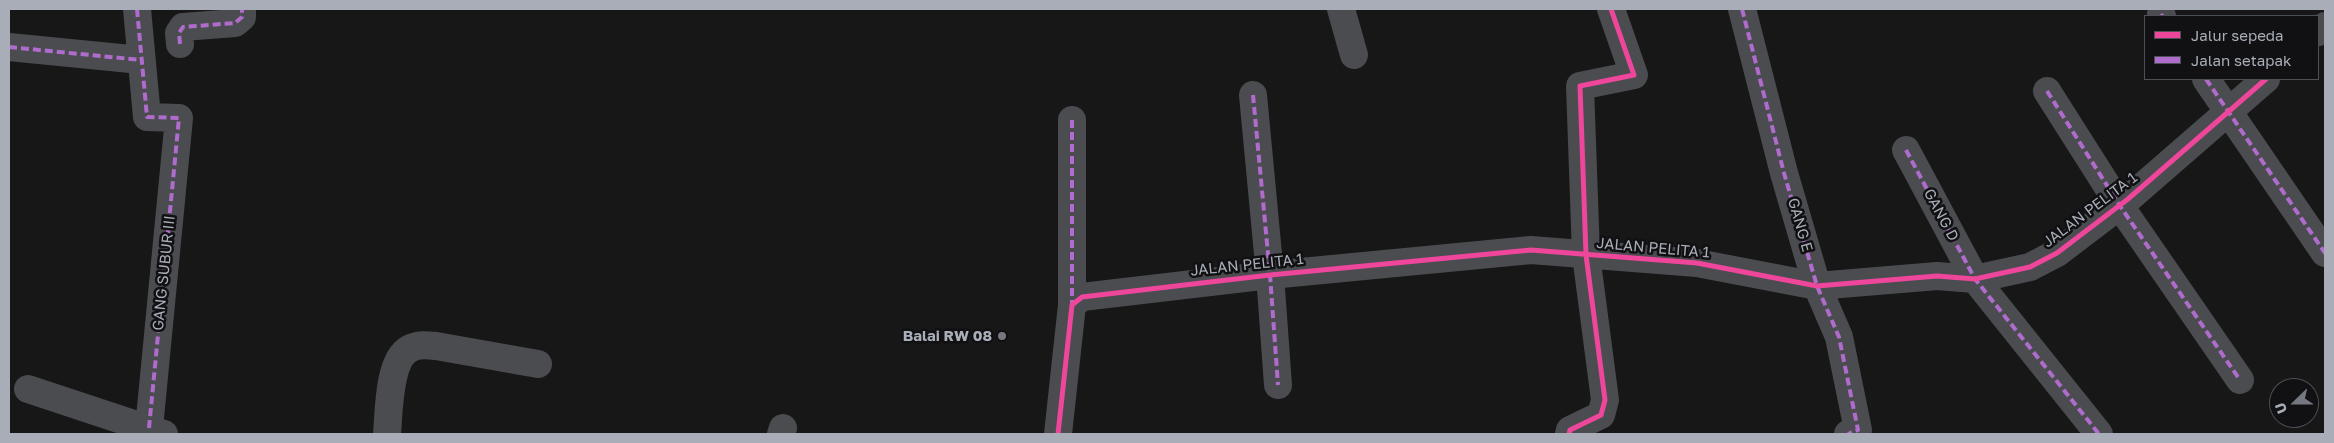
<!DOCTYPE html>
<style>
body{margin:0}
#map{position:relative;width:2334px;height:443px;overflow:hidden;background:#171717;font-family:"Golos Text",sans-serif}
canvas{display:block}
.frame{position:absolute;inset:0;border:10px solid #a8adb8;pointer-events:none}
.legend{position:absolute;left:2144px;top:15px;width:175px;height:65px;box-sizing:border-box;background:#111113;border:1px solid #4d4f55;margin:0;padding:6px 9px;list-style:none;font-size:15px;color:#a8adb8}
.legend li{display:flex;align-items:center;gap:10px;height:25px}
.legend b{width:25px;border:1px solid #4d4f55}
.north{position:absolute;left:2269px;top:378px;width:50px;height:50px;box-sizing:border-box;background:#111113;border:1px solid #4d4f55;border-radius:50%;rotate:248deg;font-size:14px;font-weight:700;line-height:20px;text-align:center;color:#a8adb8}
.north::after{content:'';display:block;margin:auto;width:18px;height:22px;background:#757880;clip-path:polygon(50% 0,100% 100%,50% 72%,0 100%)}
</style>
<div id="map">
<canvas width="2334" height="443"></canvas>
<div class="frame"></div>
<ul class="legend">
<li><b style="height:6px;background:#ed469a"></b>Jalur sepeda</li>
<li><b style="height:6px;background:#b06ccc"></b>Jalan setapak</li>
</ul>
<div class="north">U</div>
</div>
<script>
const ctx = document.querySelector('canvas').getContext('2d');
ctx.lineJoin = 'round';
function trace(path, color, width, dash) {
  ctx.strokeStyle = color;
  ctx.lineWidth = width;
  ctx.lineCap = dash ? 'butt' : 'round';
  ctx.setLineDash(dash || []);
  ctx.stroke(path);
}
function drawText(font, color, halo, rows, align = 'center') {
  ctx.font = font + ' "Golos Text",sans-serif';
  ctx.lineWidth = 5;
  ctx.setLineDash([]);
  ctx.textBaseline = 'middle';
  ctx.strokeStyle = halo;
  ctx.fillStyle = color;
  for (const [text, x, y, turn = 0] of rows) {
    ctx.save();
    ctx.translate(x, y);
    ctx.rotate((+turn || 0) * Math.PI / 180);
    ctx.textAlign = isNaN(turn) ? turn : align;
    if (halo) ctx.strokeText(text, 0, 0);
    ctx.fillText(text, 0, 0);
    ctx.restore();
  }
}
trace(new Path2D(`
 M137,9L147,117L179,118L149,428
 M1341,9L1354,55
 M1742,9L1784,173L1817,286L1839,337L1858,430L1848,434
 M2161,14L2162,16
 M2318,32L2325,26
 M180,44L179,33L183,27L235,23L242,17V9
 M9,47L141,60
 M2206,79L2325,253
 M2047,91L2120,206L2240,380
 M1253,95L1270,275L1278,385
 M1072,120V305
 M1906,150L1975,279L2099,434
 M28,389L164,434
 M387,434C389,413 388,361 409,349C418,344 427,345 436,346L538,364
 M781,434L783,428
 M1058,434L1072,305L1082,297L1270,275L1531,250L1697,263L1817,286L1937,276L1975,279L2030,267L2057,253L2128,199L2266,79
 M1569,434L1570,430L1601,415L1605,400L1586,255L1580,86L1634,75L1611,9`), '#4b4c50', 28);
trace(new Path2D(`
 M137,9L147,117L179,118L149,428
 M1742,9L1784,173L1817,286L1839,337L1858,430L1848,434
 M2161,14L2162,16
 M180,44L179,33L183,27L235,23L242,17V9
 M9,47L141,60
 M2206,79L2325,253
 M2047,91L2120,206L2240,380
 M1253,95L1270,275L1278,385
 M1072,120V305
 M1906,150L1975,279L2099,434`), '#b06ccc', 4, [8, 4]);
trace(new Path2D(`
 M1058,434L1072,305L1082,297L1270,275L1531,250L1697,263L1817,286L1937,276L1975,279L2030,267L2057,253L2128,199L2266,79
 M1569,434L1570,430L1601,415L1605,400L1586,255L1580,86L1634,75L1611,9`), '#ed469a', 5);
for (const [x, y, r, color] of [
 [1002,336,5,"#757880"]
]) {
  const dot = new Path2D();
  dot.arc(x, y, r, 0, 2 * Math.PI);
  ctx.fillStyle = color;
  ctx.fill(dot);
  trace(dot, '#111113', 2);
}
drawText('15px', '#a8adb8', '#111113', [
 ["JALAN PELITA 1",2090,210,-37],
 ["GANG D",1941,215,62],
 ["GANG E",1800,225,74],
 ["JALAN PELITA 1",1653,248,5],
 ["JALAN PELITA 1",1247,265,-6],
 ["GANG SUBUR III",164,273,-84]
]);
drawText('bold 15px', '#a8adb8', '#111113', [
 ["Balai RW 08",992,336]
], 'right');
</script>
